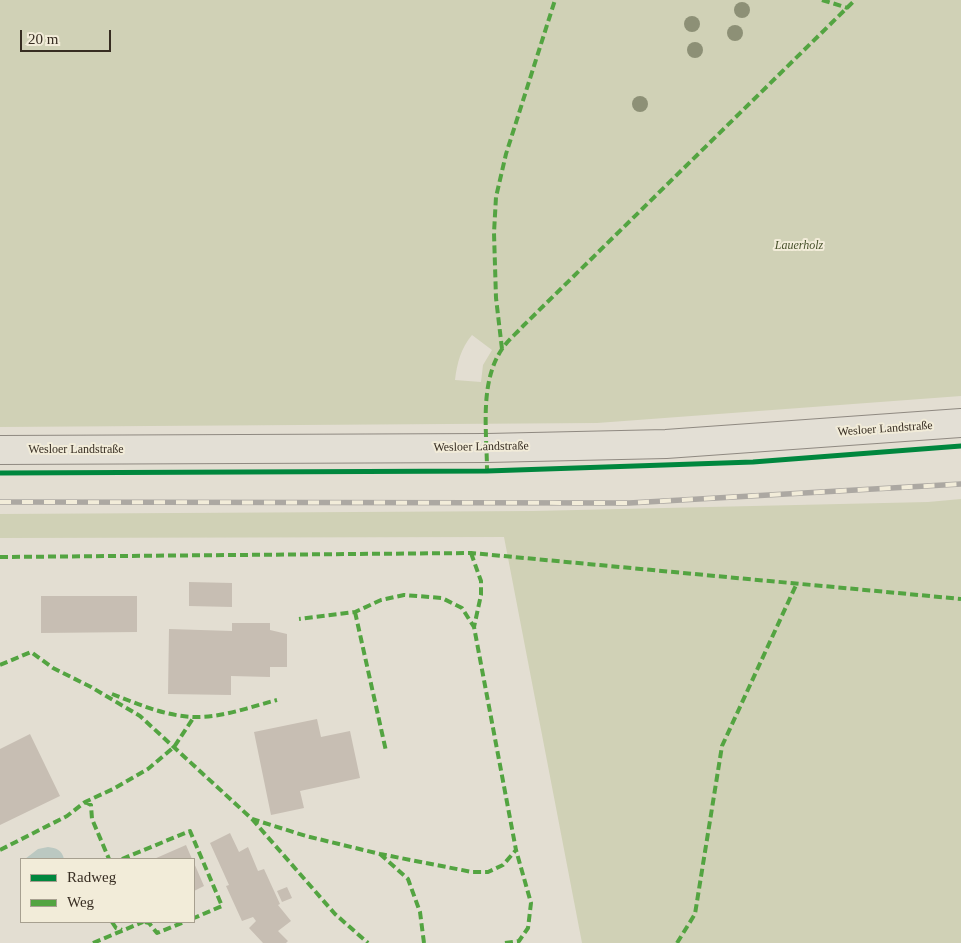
<!DOCTYPE html>
<meta charset="utf-8">
<style>
body{margin:0}
#map{position:relative;width:961px;height:943px;overflow:hidden;background:#e3ded2;font-family:"Times New Roman",serif}
canvas{display:block}
.legend{position:absolute;left:20px;top:858px;width:175px;height:65px;box-sizing:border-box;background:#f2ecd9;border:1px solid #a7a090;margin:0;padding:6px 9px;list-style:none;font-size:15px;color:#372d22}
.legend li{display:flex;align-items:center;gap:10px;height:25px}
.legend b{width:25px;border:1px solid #a7a090}
.scale{position:absolute;left:20px;top:30px;width:91px;height:22px;box-sizing:border-box;border:2px solid #372d22;border-top:0;padding-left:6px;font-size:15px;line-height:18px;white-space:nowrap;color:#372d22;-webkit-text-stroke:4px #f2ecd9;paint-order:stroke}
</style>
<div id="map">
<canvas width="961" height="943"></canvas>
<ul class="legend">
<li><b style="height:6px;background:#00873e"></b>Radweg</li>
<li><b style="height:6px;background:#53a441"></b>Weg</li>
</ul>
<div class="scale">20 m</div>
</div>
<script>
const ctx = document.querySelector('canvas').getContext('2d');
ctx.lineJoin = 'round';
function paint(path, color) {
  ctx.fillStyle = color;
  ctx.fill(path, 'evenodd');
}
function trace(path, color, width, dash) {
  ctx.strokeStyle = color;
  ctx.lineWidth = width;
  ctx.lineCap = dash ? 'butt' : 'round';
  ctx.setLineDash(dash || []);
  ctx.stroke(path);
}
function drawText(font, color, halo, rows, align = 'center') {
  ctx.font = font + ' "Times New Roman",serif';
  ctx.lineWidth = 4;
  ctx.setLineDash([]);
  ctx.textBaseline = 'middle';
  ctx.strokeStyle = halo;
  ctx.fillStyle = color;
  for (const [text, x, y, turn = 0] of rows) {
    ctx.save();
    ctx.translate(x, y);
    ctx.rotate((+turn || 0) * Math.PI / 180);
    ctx.textAlign = isNaN(turn) ? turn : align;
    if (halo) ctx.strokeText(text, 0, 0);
    ctx.fillText(text, 0, 0);
    ctx.restore();
  }
}
paint(new Path2D(`
 M0,0H961V396L597,423L0,427ZM472,335L492,350L483,365L481,382L455,380C457,363 461,348 472,335Z
 M961,499V943H582L504,537L0,538V514L533,511L928,502Z`), '#d0d1b6');
paint(new Path2D(`
 M48,847C56,848 62,850 64,859H25L38,849Z`), '#bbc8c1');
paint(new Path2D(`
 M189,582L232,583V607L189,606Z
 M41,596H137V632L41,633Z
 M232,623H270V630L287,634V667H270V677L231,676V695L168,694L169,629L232,631Z
 M317,719L321,737L350,731L360,778L300,791L304,808L271,815L254,732Z
 M30,734L60,796L0,825V749Z
 M230,833L239,852L248,847L258,871L264,869L280,904L278,905L291,921L278,931L288,941L286,943H263L249,928L256,921L253,917L242,921L226,886L229,885L210,843Z
 M186,845L192,859H154Z
 M194,863L204,886L194,891Z
 M287,887L292,898L282,902L277,891Z`), '#c7beb3');
const major = new Path2D(`
 M0,450L487,448L666,444L961,423`);
trace(major, '#8f8981', 30);
trace(major, '#e3dfd5', 28);
const rail = new Path2D(`
 M0,502L629,503L961,484`);
trace(rail, '#aca8a2', 5.5);
trace(rail, '#f2ecd9', 4, [11]);
trace(new Path2D(`
 M822,0L848,8
 M502,349L496,298L494,233L496,197L506,154L555,0
 M489,471H487C487,432 479,383 502,349C508,340 517,333 523,326L855,0
 M471,553L481,581V595L474,627
 M0,557L471,553L961,599
 M355,612L386,751
 M0,665L31,652L53,668L91,687L140,716L252,819L306,836L380,854L472,872H488L503,865L516,850L474,627L462,608L442,598L404,595L381,600L355,612L299,619
 M112,694C138,704 165,716 194,717C221,718 250,707 277,700
 M85,802L91,805L92,819L109,859
 M252,819L335,914L368,943
 M0,850L67,816L85,802L113,789L148,769L174,747L194,717
 M380,854L408,879L420,912L424,943
 M122,859L190,831L222,906L194,918
 M112,922L116,928L122,930
 M145,922L149,923L157,933L184,922
 M93,943L143,922
 M505,943L519,941L528,928L531,903L516,850
 M677,943L695,914L722,746L797,583`), '#53a441', 4, [8, 4]);
trace(new Path2D(`
 M0,473L487,471L753,462L961,446`), '#00873e', 5);
ctx.fillStyle = '#8d9076';
for (const [x, y] of [
 [742,10],
 [692,24],
 [735,33],
 [695,50],
 [640,104]
]) {
  ctx.beginPath();
  ctx.arc(x, y, 8, 0, 2 * Math.PI);
  ctx.fill();
}
drawText('italic 12px', '#47512b', '#f2ecd9', [
 ["Lauerholz",799,246]
]);
drawText('12px', '#372d22', '#f2ecd9', [
 ["Wesloer Landstraße",885,429,-4],
 ["Wesloer Landstraße",481,447,-1],
 ["Wesloer Landstraße",76,450]
]);
</script>
